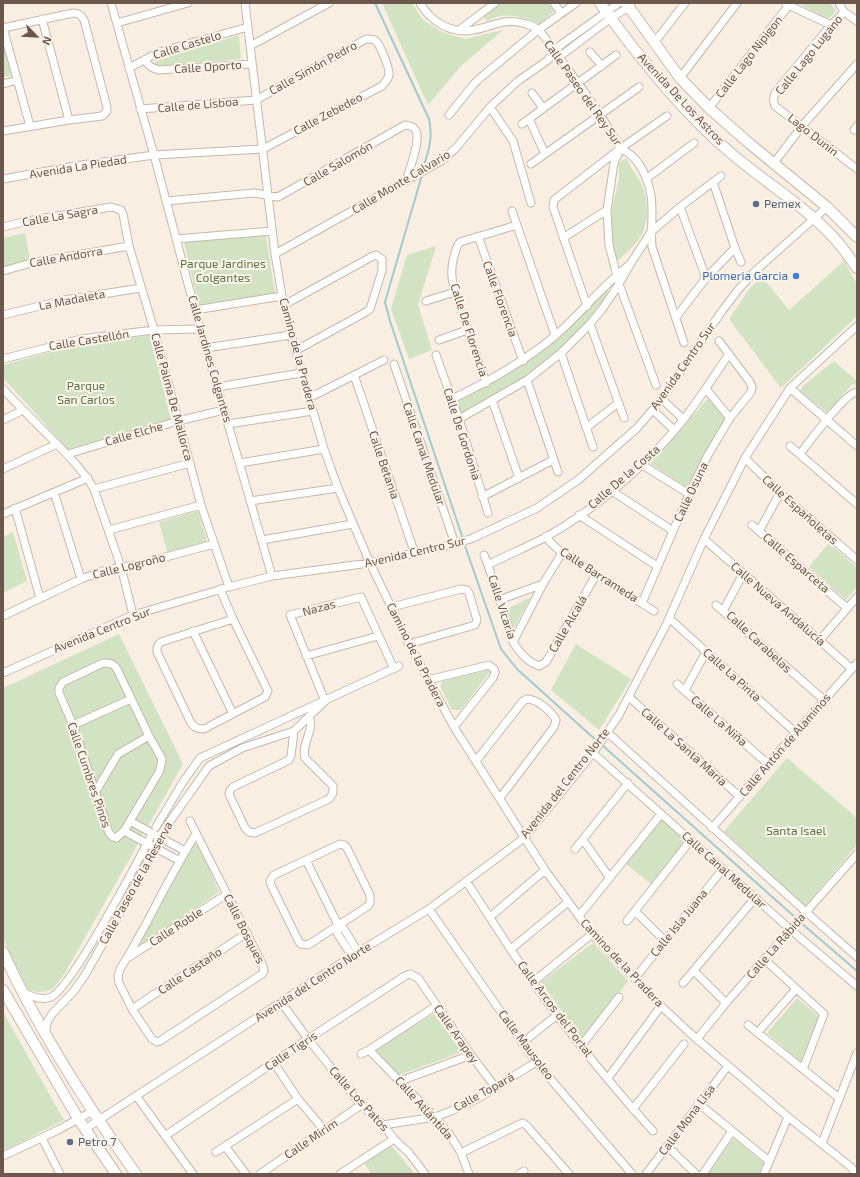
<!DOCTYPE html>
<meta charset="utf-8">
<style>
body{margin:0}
#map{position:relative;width:860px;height:1177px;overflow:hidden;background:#f8efe2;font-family:"Exo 2",sans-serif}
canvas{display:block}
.frame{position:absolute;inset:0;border:4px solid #6c574c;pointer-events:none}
.north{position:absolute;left:16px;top:16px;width:40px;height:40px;-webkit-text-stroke:3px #fcf4e8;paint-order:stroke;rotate:114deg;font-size:11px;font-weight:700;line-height:16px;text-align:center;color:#6c574c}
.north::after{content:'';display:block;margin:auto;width:14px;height:18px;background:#6c574c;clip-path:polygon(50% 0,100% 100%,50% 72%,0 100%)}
</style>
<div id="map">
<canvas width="860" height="1177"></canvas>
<div class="frame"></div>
<div class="north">N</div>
</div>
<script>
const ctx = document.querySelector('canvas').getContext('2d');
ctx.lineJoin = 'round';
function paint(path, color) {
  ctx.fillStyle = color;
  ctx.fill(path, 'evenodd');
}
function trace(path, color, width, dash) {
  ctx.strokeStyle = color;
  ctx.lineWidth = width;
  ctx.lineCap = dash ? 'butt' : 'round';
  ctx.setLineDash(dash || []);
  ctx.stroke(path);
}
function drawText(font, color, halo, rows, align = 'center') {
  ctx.font = font + ' "Exo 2",sans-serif';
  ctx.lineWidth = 4;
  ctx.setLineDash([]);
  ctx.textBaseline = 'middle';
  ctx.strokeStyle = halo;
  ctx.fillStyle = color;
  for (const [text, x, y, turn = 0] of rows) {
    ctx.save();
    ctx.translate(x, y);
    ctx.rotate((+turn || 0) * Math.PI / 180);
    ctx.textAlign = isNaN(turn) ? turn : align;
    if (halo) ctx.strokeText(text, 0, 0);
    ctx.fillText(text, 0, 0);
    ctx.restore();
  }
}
paint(new Path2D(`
 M382,3H412L423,20L442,32L465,39L503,30L461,66L428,105Z
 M502,3H548L554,11L539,24C524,16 502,11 487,21L483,16Z
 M798,3H830L835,9V12L829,18H825Z
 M239,35L241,59L155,66V61Z
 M3,40L12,71L10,76L3,77Z
 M626,158C631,168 639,178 643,188C648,202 649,221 642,234C637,244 626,252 619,260L616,258L613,250L610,218L619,178V163Z
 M25,233L30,259L3,267V238Z
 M266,236L275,294L199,307L184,242Z
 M436,246L418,305L432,350L409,359L391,309L407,255Z
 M844,261L857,284V316L781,388L729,319L749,289L762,277L789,310Z
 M605,288L609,292L597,310L583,328L528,376L493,398L459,414L454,401L502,378L523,364Z
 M150,335L171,420L68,449L3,378V365L73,346Z
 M834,361L857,381V386L853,383L828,413L800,391L804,385Z
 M708,398L725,419L706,452L688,488L651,464Z
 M198,511L207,542L167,552L159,522Z
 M13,532L27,581L3,593V537Z
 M829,543L857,568V587L846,600L809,567Z
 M531,597L512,631L505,610Z
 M119,634L183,764L65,973C53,990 50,995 28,990L3,939V688Z
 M576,644L631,679L599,730L551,690Z
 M492,669L461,710H452L440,686L443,681Z
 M787,758L857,818V845L805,906L724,831Z
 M662,819L687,840L651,884L626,864Z
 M193,844L199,845L219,892L141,946L139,942Z
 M593,943L628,981L583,1041L541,982Z
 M797,998L819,1017L801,1062L767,1033Z
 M3,1012L64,1120L5,1150L3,1145Z
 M434,1014L462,1052L399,1075L375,1049Z
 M733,1138L765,1164L761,1174H708Z
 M391,1145L415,1174H371L364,1162Z`), '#d1e3c3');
trace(new Path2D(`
 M375,3L429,119C433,138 429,150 423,168
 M422,175L385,302L390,321L463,539
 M464,543L501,649L517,669L598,742
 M602,745L797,919
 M800,922L857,971`), '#a2c9cf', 2);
const street = new Path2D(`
 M111,3L154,155L200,329L224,410L272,576
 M245,3L275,254L282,296L291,335L324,449L338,488L370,563L409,644L454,727L545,870L592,934L661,1006L691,1034L788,1117L851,1167L856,1174
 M420,3C431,22 451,34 473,30C492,27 505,17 526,24C530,25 535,27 537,29C545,35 550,46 556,53C571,74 587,94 600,115C607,125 613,136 619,146C622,150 627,152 631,155C638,161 643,170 646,178C656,200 650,224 652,247L684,343
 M554,3L561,13
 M839,3L844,12L857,21
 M786,4L831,25
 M844,12L831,25L775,93C773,98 773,101 775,106L857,169
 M42,19L69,120
 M117,23L188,3
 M3,28L73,13C79,13 81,15 84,20L107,107V111L102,116L69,120L3,131
 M3,28L30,126
 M459,30L495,3
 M654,43L685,3
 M250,46L329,3
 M590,52L602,66
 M556,58L559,57L611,18L629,7L631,3
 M144,60L151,67L158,70L252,64
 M129,68L159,52L248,27
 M680,78L737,3
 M3,84L17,80
 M532,93L543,108
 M490,107L513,141L531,203
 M709,108L789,5
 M449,115L473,85L479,79L538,30L576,3
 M529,119L545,154
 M522,124L616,55
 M854,130L857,126
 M620,150L614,163L607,210L609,245L619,284L656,385
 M774,163L802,126L857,64
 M531,164L639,87
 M3,179L81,165L154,155L263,149L382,86C385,82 388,80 389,75C390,69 380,44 375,40C372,39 369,39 366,39L256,100L140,109
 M646,179L694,143
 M713,182L735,248L741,262
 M166,201L254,193L278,197L405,125C410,126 414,126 416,131C421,141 409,170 406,181
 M680,207L706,278
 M512,211L555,335
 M3,227L27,221L111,207L121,210L123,214L129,246L154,330L201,505L229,587
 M478,236L523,361
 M563,238L607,210
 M176,239L272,231
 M275,254L441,161L456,148L490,107L518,81L548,60L554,51L562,44L619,3
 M3,271L31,263L129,246
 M426,301L455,292
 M284,305L373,256L376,255L382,259V271L370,309L366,312L295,351
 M587,306L553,207L554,200L621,148L667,116
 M195,310L282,296
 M3,315L64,300L141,288
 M676,317L706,278L735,248
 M590,324L624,418
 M439,340L467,330
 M206,348L291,335
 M561,353L593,447
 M436,355L459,419L488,513
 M3,359L81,339L154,330L200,329
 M394,364L455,544
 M354,375L415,554
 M527,380L558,472
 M486,383L455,292C454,287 452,281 452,276C451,267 454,250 460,242L517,225
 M218,387L301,373
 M790,388L857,446
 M3,389C16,403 30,417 44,431C62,449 81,467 94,489L121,567L133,615
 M706,389L730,418
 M309,398L384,360
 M452,399C490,381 524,362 556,335C581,313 602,286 629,265
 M662,399L683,419
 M492,400L519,478
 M653,410L674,430
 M459,419L527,380L561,353L590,324L603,308L619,284L631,263L651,232L680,207L721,176
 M3,420L23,410
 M228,424L313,411
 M586,428L618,403
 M790,446L857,504
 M68,454L178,421L224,410
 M800,454C808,443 846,392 857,392
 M745,458L780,493L857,560
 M240,463L324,449
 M641,464L689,494
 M3,469L57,444
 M94,489L190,463
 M612,491L673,531
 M54,492L81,579
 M482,497L553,460
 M250,501L338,488
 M15,508L40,598
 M3,514L88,478
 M579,515L657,566
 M752,525L847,608
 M109,530L201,505
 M759,531L780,493
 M546,536L550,542L562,553L654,611
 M704,539L852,669
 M262,540L353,524
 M484,555L488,565L513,642C519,652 527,662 539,666L546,662L596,575
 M488,565C507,555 527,547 546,537C595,510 649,463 684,419C700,398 714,376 729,354
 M220,589L233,619L268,691L265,697L204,729C198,729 195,728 191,723L157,652C157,647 157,645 161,642L233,619
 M499,600L543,584
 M642,603L689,494L708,455L730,418L751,392L752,387L750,382L719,341
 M716,605L824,700
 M392,607L461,589L467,590L469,593L477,620L475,625L409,644
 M723,611L743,574
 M3,616L81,579L106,570L136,565L214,544
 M669,618L796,733
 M193,631L233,714
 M819,641L857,597
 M513,642L543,584L562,553
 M306,656L378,636
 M103,663C110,663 113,663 117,669L149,736L162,759L161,765L159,772L124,831L116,838L113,837L109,833L73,725L59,693V688L63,682Z
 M3,673L133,615L229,587L272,576L370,563L455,544L473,538L537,508L578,480L637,428L662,399L722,311L738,290L754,272L827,207
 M428,680L485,666L489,665L494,669L495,672L493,678L454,727
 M677,684L768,764
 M685,690L706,652
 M629,697L740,797
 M325,701L290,615L361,597L394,669
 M73,725L131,699
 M294,731L291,756L289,760L233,787L230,790L229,794L245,828L249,832L255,833L329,799L333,793V786L305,758C301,743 315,731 309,716
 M607,732L806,912L857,957
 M593,753L791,930L857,986
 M476,761L523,701L527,699C537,699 551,711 556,720L554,727L500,798
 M96,791L118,754L149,736
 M130,821L185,851
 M190,821C214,869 239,917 263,966L264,971L262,974L160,1041L157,1042L152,1039L132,1009L119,983L118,976L120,969C148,925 168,877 196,834
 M156,827L183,782L200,758L399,666
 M712,828L857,663
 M124,831L180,861
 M583,840L610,878
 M340,844L344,845L347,848L370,895V903L368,906L308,945L301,944L299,942L271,885L270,881L274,875Z
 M575,849L628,783
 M306,860L338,925L337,933L352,956
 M466,881C496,926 524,973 557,1015C587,1055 619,1094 653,1131
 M429,909L536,1062L632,1174
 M635,911L665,941
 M579,916L661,814
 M490,917L545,870
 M627,921L691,840
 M338,925L344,929L358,952
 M511,949L568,902
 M126,959L227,894
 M765,960L824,1014L803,1069
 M694,971L726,1003
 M635,978L723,869
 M533,982L592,934
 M683,983L756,897
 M22,992C30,996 42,1001 51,997C71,989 139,859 152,834
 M281,1002L308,1039L361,1105L383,1125L394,1139L409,1153L425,1174
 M132,1009L247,933
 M748,1025L839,1098
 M758,1032L796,989
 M45,1034L48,1020L52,1014L74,991L85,975L122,910L155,848L159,837L209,766L242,748L294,731L325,701
 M697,1039L726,1003L857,854
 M522,1043L557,1015
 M581,1046L619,997
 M369,1050L435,1117L450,1135L461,1153L469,1174
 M361,1054L369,1050L436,1006
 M274,1063L298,1099L324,1130
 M608,1078L661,1006
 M400,1081L471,1055
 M137,1097L193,1174
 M698,1103L769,1161
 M633,1109L684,1044
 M383,1125L435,1117L451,1111L477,1099L536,1062
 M85,1129L352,956L429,909L524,838L593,753L619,715L666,625L704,539L745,458L790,388L857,326
 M165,1136L308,1039L405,976L410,974L418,978L471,1055L496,1088
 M42,1138L60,1174
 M822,1143L857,1053
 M225,1146L246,1174
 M667,1146L696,1174
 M216,1152L298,1099
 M461,1153L520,1124L523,1123L527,1126L569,1174
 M3,1156L58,1130L93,1111
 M260,1174L361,1105
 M340,1174L394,1139
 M519,1174L524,1171
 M646,1174L728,1066
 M703,1174L732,1131
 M764,1174L788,1117`);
const secondary = new Path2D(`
 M600,3C637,55 683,113 732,154C766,183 805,206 835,239C843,248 850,258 857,268
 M626,3L680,78L709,108L750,144L827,207L857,237
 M3,952C39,1031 86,1104 136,1174
 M3,990L79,1120L116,1174`);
trace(street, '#c7b7ab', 9);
trace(secondary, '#ccb9ab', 12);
trace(street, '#fff', 7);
trace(secondary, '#fff', 10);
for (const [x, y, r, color] of [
 [756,204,4,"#5c6f8a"],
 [796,276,4,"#3f7fe0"],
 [70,1142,4,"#5c6f8a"]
]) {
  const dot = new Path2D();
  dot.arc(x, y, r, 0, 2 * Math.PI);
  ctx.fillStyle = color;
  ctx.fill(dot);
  trace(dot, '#fcf4e8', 1.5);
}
drawText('12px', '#6c574c', '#fcf4e8', [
 ["Calle Castelo",187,45,-17],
 ["Calle Lago Lugano",809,55,-51],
 ["Calle Lago Nipigon",749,57,-52],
 ["Calle Oporto",208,67,-4],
 ["Calle Simón Pedro",313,68,-29],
 ["Calle Paseo del Rey Sur",583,93,55],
 ["Avenida De Los Astros",681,99,47],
 ["Calle de Lisboa",198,105,-5],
 ["Calle Zebedeo",328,114,-28],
 ["Lago Dunin",813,135,38],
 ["Calle Salomón",338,164,-30],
 ["Avenida La Piedad",78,167,-9],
 ["Calle Monte Calvario",401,182,-31],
 ["Calle La Sagra",60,216,-10],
 ["Calle Andorra",66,257,-10],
 ["Calle Florencia",500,299,70],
 ["La Madaleta",72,300,-11],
 ["Calle De Florencia",469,330,72],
 ["Calle Castellón",89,340,-9],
 ["Camino de la Pradera",298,354,75],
 ["Calle Jardines Colgantes",210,359,74],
 ["Avenida Centro Sur",683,366,-55],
 ["Calle Palma De Mallorca",172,397,75],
 ["Calle Elche",134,434,-16],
 ["Calle De Gordonia",462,434,72],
 ["Calle Canal Medular",424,454,71],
 ["Calle Betania",384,465,71],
 ["Calle De la Costa",624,477,-41],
 ["Calle Osuna",691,492,-65],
 ["Calle Españoletas",800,510,42],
 ["Avenida Centro Sur",415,552,-13],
 ["Calle Esparceta",796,563,41],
 ["Calle Logroño",129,566,-14],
 ["Calle Barrameda",599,575,33],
 ["Calle Nueva Andalucía",778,604,41],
 ["Calle Vicaría",502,607,72],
 ["Nazas",319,608,-15],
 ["Calle Alcalá",568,624,-60],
 ["Avenida Centro Sur",102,630,-22],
 ["Calle Carabelas",759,642,43],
 ["Camino de la Pradera",416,655,63],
 ["Calle La Pinta",732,675,42],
 ["Calle La Niña",719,721,41],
 ["Calle Antón de Alaminos",785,745,-49],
 ["Calle La Santa María",684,747,42],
 ["Calle Cumbres Pinos",89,775,71],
 ["Avenida del Centro Norte",565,783,-52],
 ["Calle Canal Medular",724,870,42],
 ["Calle Paseo de la Reserva",136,883,-61],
 ["Calle Isla Juana",679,923,-51],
 ["Calle Roble",176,927,-33],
 ["Calle Bosques",244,929,63],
 ["Calle La Rábida",776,946,-49],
 ["Camino de la Pradera",622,963,47],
 ["Calle Castaño",190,971,-34],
 ["Avenida del Centro Norte",313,982,-33],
 ["Calle Arcos del Portal",555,1009,53],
 ["Calle Arapey",456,1034,55],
 ["Calle Mausoleo",526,1045,53],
 ["Calle Tigris",291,1051,-34],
 ["Calle Topará",484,1092,-29],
 ["Calle Los Patos",359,1099,48],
 ["Calle Atlántida",424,1108,48],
 ["Calle Mona Lisa",687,1120,-53],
 ["Calle Mirim",311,1139,-34]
]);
drawText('12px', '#4e5e75', '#fcf4e8', [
 ["Pemex",764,204],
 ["Petro 7",78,1142]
], 'left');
drawText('12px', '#577749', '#fcf4e8', [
 ["Parque Jardines",223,264],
 ["Colgantes",223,278],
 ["Parque",86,386],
 ["San Carlos",86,400],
 ["Santa Isael",796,831]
]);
drawText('12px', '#366cbe', '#fcf4e8', [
 ["Plomeria Garcia",788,276]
], 'right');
</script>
